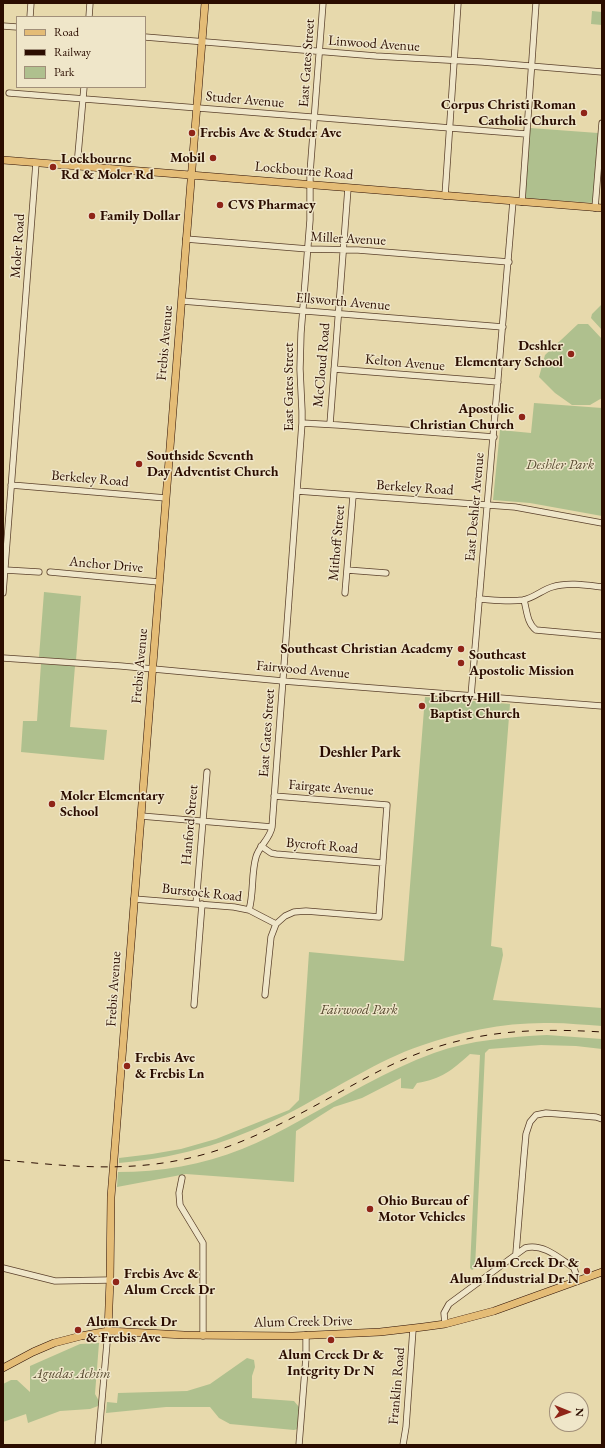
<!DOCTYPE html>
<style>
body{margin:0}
#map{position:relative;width:605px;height:1448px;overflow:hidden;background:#e7d9ac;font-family:"EB Garamond",serif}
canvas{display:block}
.frame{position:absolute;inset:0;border:4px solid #2b0d00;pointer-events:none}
.legend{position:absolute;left:16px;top:16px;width:130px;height:72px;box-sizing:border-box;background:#efe6c9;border:1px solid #a18f79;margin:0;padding:5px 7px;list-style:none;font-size:12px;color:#2b0d00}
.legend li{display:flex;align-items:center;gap:8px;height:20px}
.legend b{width:20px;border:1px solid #a18f79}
.north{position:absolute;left:549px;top:1392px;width:40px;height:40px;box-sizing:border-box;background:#efe6c9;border:1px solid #a18f79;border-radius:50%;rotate:91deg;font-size:11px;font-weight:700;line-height:16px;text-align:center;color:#2b0d00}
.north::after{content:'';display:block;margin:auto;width:14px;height:18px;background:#8f2418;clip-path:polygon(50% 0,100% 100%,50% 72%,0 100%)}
</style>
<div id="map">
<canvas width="605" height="1448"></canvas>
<div class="frame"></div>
<ul class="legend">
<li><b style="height:5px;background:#e4bc76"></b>Road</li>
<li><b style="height:5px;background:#2b0d00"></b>Railway</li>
<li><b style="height:11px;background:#afc08e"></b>Park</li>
</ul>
<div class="north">N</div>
</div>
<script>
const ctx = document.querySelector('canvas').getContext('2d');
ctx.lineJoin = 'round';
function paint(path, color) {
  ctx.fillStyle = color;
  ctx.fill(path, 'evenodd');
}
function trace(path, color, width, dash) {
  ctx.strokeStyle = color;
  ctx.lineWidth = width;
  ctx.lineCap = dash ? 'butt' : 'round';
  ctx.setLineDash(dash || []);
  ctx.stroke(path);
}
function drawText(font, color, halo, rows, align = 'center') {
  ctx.font = font + ' "EB Garamond",serif';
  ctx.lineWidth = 3;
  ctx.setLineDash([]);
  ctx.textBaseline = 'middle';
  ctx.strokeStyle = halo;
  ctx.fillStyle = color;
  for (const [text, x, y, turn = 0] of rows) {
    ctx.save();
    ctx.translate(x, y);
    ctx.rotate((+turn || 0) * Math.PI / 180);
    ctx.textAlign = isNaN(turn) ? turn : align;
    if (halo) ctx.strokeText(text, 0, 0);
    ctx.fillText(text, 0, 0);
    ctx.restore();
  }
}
paint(new Path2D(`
 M592,11L602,12V25L591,24Z
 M530,128L598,133L593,203L525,198Z
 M602,304V330L591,318L592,314Z
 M578,324H588L602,339V398L590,405H572L555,393L539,377L545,355Z
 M534,403L602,408V516L530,503L493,500L500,430L531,433Z
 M44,592L81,596L76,660L39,657Z
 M41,664L75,666L70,727L107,730L104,760L21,752L23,721H37Z
 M425,697L510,704L491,946L502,948L503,955L493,1000L602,1008V1026C585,1025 568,1023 551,1023C506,1022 462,1031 420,1046C379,1060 336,1088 297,1109C237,1140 186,1157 119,1163V1158L152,1154L181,1149L216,1139L289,1110L299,1100L309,952L404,961Z
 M547,1035L602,1039V1049L576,1046L541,1045L489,1049L485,1053L475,1268L472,1270L470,1268L480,1055L470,1054C452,1070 442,1079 417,1083L413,1089L401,1088V1078L362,1098L334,1107L296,1131L294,1182L186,1174L117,1187L118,1172C160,1172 203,1165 242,1149C262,1141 281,1131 299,1121C343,1097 387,1070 434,1053C470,1040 510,1037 547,1035Z
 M99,1343L95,1394L99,1401L98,1406L90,1409L60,1411L28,1423L26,1414L3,1422V1384L11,1380H17L30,1392V1366L80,1344Z
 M247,1358L254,1360L255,1367L252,1376V1398L294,1401L299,1407L298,1429L294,1430L230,1424L219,1418L210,1407H166L106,1413L107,1402L117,1403L118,1393L187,1391L210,1384Z`), '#afc08e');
const minor = new Path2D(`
 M30,17L31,3
 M89,17L90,3
 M3,26L17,27
 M145,37L376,56L482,62L602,72
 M9,93L526,134
 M77,166L84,87
 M445,196L458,3
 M522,202L536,3
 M595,208L602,123
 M186,239L308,249L358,250L509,262
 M182,301L503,327
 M334,369L498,382
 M302,423L338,425L494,437
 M330,424L348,188
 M11,485L166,498
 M297,491L515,507L602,523
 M5,570L39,572
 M347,570L386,573
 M50,572L159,582
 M3,593L36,163
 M345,593L353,496
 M479,599C494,600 509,602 523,600C534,598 542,590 552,587C568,582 586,585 602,587
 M524,600C527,611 527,623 536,630L602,636
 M3,658L121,666L283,681L602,706
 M471,696L513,201
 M141,816L272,827
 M261,846L271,853L276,854L383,863
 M134,899L234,907L249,910L276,924
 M196,904L207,772
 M249,910C254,893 251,874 256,857C259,846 270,839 272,827L302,423V411L300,369L301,333L310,220V173L323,3
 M265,995L271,937L276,924L285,916L294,912L306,911L379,917L387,805L274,796
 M194,1005L202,904
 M182,1178L179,1193L180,1205L203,1243V1336
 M516,1253L524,1156L526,1134L530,1122L536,1115L546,1113L596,1117L602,1119
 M3,1268L55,1281L110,1280
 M445,1324L444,1313L449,1304L525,1248C544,1243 560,1259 574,1268L578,1281
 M98,1445L108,1331
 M299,1445L306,1357V1335
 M403,1445L406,1427L413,1329`);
const major = new Path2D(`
 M3,160L602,208
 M108,1331L110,1280L111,1197L205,3
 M3,1368L33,1352L54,1343L81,1336L108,1331L184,1335L293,1336L380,1332L423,1327L445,1324L494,1311L602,1272`);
trace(minor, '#5a402b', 7);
trace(major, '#2b0d00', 8);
trace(minor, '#efe6c9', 5.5);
trace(major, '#e4bc76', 7);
trace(new Path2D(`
 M3,1160C76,1167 140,1174 212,1152C273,1133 328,1097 385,1068C458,1032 522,1027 602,1032`), '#2b0d00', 1, [7, 7]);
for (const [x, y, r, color] of [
 [584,113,4,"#8f2418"],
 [192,133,4,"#8f2418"],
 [213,158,4,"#8f2418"],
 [53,167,4,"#8f2418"],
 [220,205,4,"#8f2418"],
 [92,216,4,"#8f2418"],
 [571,354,4,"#8f2418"],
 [522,417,4,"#8f2418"],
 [139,464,4,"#8f2418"],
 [461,649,4,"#8f2418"],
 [461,663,4,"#8f2418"],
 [422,706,4,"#8f2418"],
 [52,804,4,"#8f2418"],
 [127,1066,4,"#8f2418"],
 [370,1209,4,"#8f2418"],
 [587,1271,4,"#8f2418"],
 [116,1282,4,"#8f2418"],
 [78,1330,4,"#8f2418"],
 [331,1340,4,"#8f2418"]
]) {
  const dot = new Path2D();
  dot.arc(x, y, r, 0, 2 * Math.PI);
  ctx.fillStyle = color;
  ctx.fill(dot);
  trace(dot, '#efe6c9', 1.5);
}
drawText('14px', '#2b0d00', '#efe6c9', [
 ["Linwood Avenue",374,44,4],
 ["East Gates Street",307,63,-86],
 ["Studer Avenue",245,100,5],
 ["Lockbourne Road",304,171,5],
 ["Miller Avenue",348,239,3],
 ["Moler Road",18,246,-86],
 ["Ellsworth Avenue",343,302,5],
 ["Frebis Avenue",165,343,-85],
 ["Kelton Avenue",405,363,5],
 ["McCloud Road",322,365,-85],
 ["East Gates Street",289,387,-90],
 ["Berkeley Road",90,479,5],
 ["Berkeley Road",415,488,4],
 ["East Deshler Avenue",475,507,-85],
 ["Mithoff Street",337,543,-85],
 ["Anchor Drive",106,565,5],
 ["Frebis Avenue",140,666,-85],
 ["Fairwood Avenue",303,670,5],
 ["East Gates Street",267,733,-86],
 ["Fairgate Avenue",331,788,4],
 ["Hanford Street",190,825,-85],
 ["Bycroft Road",322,846,5],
 ["Burstock Road",202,893,6],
 ["Frebis Avenue",114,989,-86],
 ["Alum Creek Drive",303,1322,-1],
 ["Franklin Road",397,1386,-85]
]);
drawText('bold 14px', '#2b0d00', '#efe6c9', [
 ["Corpus Christi Roman",576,105,"right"],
 ["Catholic Church",576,121,"right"],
 ["Frebis Ave & Studer Ave",200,133],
 ["Mobil",205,158,"right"],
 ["Lockbourne",61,159],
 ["Rd & Moler Rd",61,175],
 ["CVS Pharmacy",228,205],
 ["Family Dollar",100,216],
 ["Deshler",563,346,"right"],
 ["Elementary School",563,362,"right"],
 ["Apostolic",514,409,"right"],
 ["Christian Church",514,425,"right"],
 ["Southside Seventh",147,456],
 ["Day Adventist Church",147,472],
 ["Southeast Christian Academy",453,649,"right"],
 ["Southeast",469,655],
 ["Apostolic Mission",469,671],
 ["Liberty Hill",430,698],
 ["Baptist Church",430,714],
 ["Moler Elementary",60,796],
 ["School",60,812],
 ["Frebis Ave",135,1058],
 ["& Frebis Ln",135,1074],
 ["Ohio Bureau of",378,1201],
 ["Motor Vehicles",378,1217],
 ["Alum Creek Dr &",579,1263,"right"],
 ["Alum Industrial Dr N",579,1279,"right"],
 ["Frebis Ave &",124,1274],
 ["Alum Creek Dr",124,1290],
 ["Alum Creek Dr",86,1322],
 ["& Frebis Ave",86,1338],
 ["Alum Creek Dr &",331,1355,"center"],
 ["Integrity Dr N",331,1371,"center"]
], 'left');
drawText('italic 14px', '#594c32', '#efe6c9', [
 ["Deshler Park",560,465],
 ["Fairwood Park",359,1010],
 ["Agudas Achim",72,1374]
]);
drawText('bold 15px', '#2b0d00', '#efe6c9', [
 ["Deshler Park",360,753]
]);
</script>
